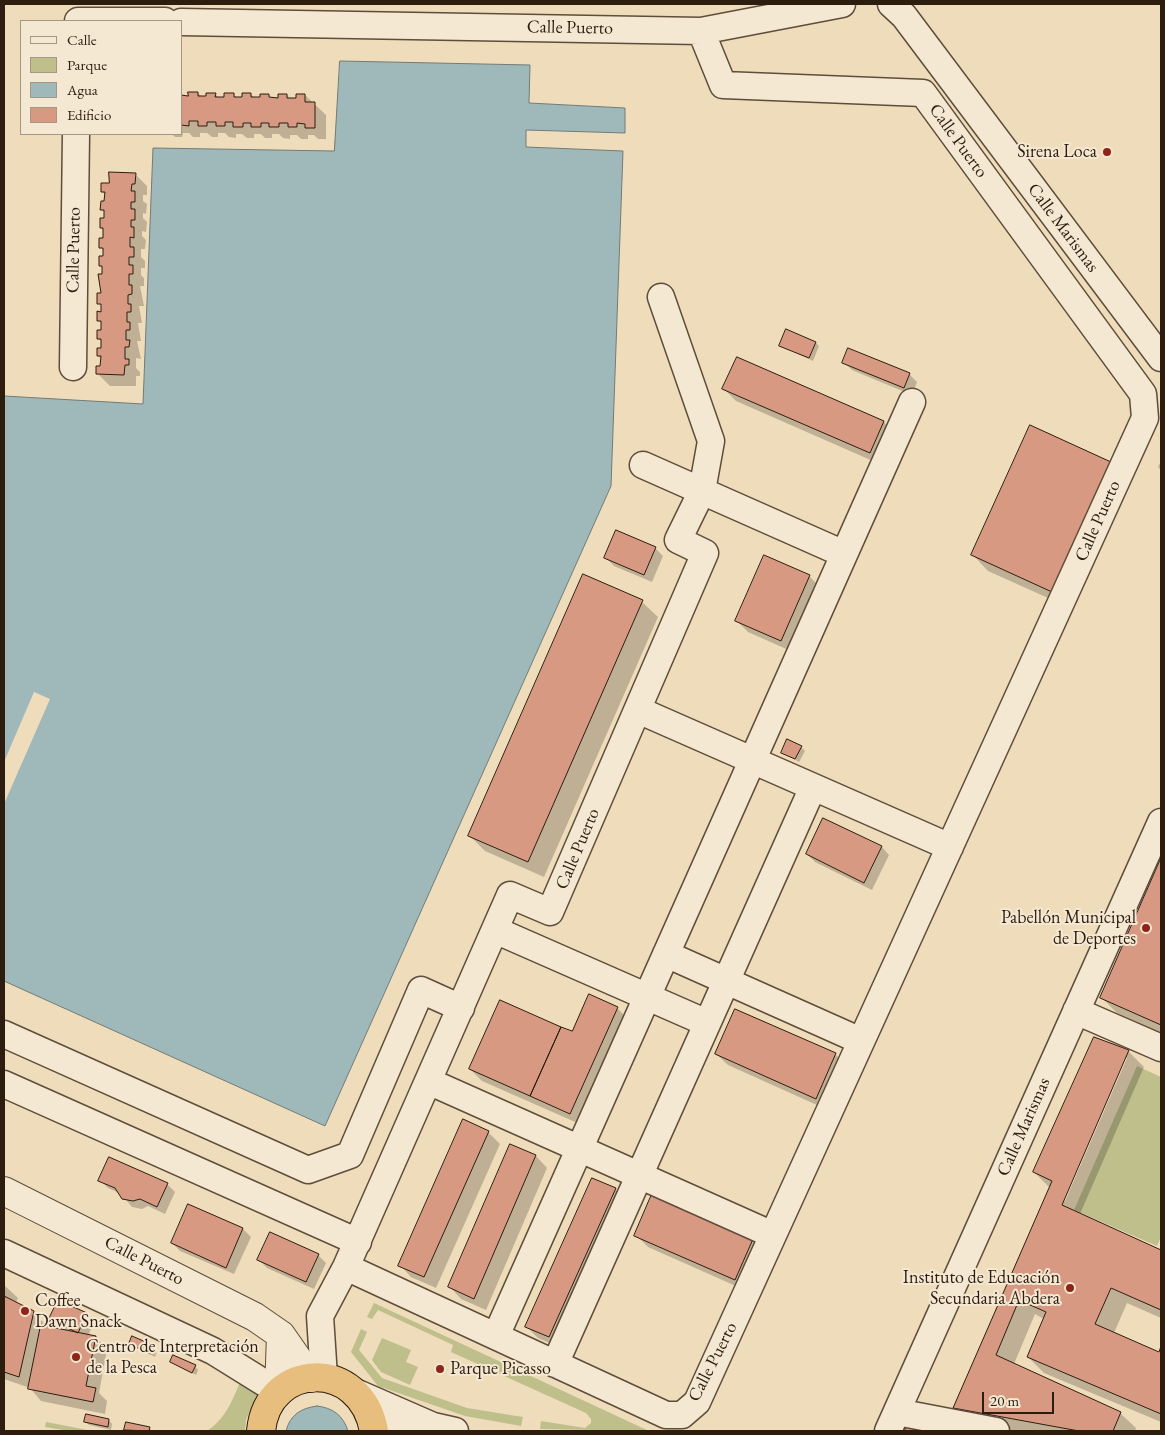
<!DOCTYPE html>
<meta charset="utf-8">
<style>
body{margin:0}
#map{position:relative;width:1165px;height:1435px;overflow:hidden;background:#efdcbb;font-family:"EB Garamond",serif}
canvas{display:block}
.frame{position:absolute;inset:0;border:5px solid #2c1d0f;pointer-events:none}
.legend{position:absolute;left:20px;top:20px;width:162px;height:115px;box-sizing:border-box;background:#f5e8d3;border:1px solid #a59785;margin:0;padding:6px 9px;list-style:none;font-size:15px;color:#2c1d0f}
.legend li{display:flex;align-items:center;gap:10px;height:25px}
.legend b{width:25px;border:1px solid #a59785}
.scale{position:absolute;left:982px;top:1392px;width:72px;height:22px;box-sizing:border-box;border:2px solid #2c1d0f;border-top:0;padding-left:6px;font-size:15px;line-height:18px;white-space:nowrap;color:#2c1d0f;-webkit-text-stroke:4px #f5e8d3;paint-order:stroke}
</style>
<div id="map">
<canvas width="1165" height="1435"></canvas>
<div class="frame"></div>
<ul class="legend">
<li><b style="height:6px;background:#f5e8d3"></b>Calle</li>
<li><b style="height:14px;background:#bfbf8c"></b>Parque</li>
<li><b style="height:14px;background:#9fb9bb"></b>Agua</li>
<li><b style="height:14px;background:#d89983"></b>Edificio</li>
</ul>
<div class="scale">20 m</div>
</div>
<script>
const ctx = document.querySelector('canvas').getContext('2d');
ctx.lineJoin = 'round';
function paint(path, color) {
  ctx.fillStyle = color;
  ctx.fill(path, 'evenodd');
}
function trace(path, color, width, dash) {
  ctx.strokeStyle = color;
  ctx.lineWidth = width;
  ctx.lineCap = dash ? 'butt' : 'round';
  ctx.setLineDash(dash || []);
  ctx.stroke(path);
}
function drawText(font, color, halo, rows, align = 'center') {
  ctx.font = font + ' "EB Garamond",serif';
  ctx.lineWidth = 4;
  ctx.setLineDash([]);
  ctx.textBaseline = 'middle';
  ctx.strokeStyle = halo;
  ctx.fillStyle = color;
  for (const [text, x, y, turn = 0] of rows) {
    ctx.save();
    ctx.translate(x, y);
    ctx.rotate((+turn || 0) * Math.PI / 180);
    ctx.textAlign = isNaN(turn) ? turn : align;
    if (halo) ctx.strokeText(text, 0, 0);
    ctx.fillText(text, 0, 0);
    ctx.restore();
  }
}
paint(new Path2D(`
 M1137,1066L1161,1077V1237L1157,1246L1074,1210Z
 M374,1303L649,1431L540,1429L541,1421L585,1428L591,1423V1419L586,1413L451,1352L453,1345L378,1310L372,1319L367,1317Z
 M361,1329L367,1332L359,1350L382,1378L467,1408L523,1417L521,1426L465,1416L378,1386L351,1352Z
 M382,1338L411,1350L406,1362L418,1367L410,1385L381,1372L372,1360Z
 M241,1380L259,1390L246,1420L245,1431H207C226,1418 232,1401 241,1380Z
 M46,1422L93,1431H69L45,1427Z`), '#bfbf8c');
const water = new Path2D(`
 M340,61L530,65L529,103L625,108V133L526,130V147L623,151L611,486L325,1126L4,981V396L143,404L153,148L334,151Z
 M317,1406C333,1408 343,1415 348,1431H286C290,1415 301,1408 317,1406Z`);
paint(water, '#9fb9bb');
trace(water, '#717b76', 1);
paint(new Path2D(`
 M34,692L50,699L4,804V762Z`), '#efdcbb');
paint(new Path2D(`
 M198,93L202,97L215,94L219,98H225L233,94L237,98L251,94L255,99L268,95L272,99L287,95L290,99H297L305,95L326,115V139H318L314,135H308V139H301L297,135H290V139L283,138L279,134H272V138H265L261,134H254V138H247L242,134H236V138L229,137L225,133H218V137H212L207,133H200V137H193L189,133H183L182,137H175L172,134H181V95L189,97Z
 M135,174L147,186V195H143V201L147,204L146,214L143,213V218L147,222L146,232L142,231V236L146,240L145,249H141V257L145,261V268H141V275L144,278V286H140L144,306H139L142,323H138L141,341H137L141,359L136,358V368L140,372V376H136V386H110L98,374L101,368L102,359L98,356L102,350V342L98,338L102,331V324L99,320L102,307L99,303L103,294L104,269L100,265L104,258V251L101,247L104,240L105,231L101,228L105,220V213L102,210L106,195L102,192L110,184Z
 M816,343L819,346L813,361L781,346Z
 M844,362L909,374L917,382L912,395L852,370Z
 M724,389L884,422L895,434L882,465L736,401Z
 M1161,461V470L1158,467Z
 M1110,463L1068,607L988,571L973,555Z
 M655,548L663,556L652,582L614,566L606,558Z
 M809,576L821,588L793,652L748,632L736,620Z
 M642,602L658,617L544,877L485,851L470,836Z
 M801,747L805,751L799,762L782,752Z
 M824,820L882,847L889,855L872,890L815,862L807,854Z
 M1161,861V1033L1117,1013L1101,997Z
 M617,1008L629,1020L582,1125L482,1081L470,1069L572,1033Z
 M1128,1051L1144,1067L1080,1214L1161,1251V1318L1127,1303L1114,1333L1159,1354L1161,1349V1422L1044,1373L1028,1357L1044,1319L1035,1314L1014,1364L1120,1413L1136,1428L1135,1431H1013L970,1423L955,1408L1050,1188L1034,1172ZM1124,1058H1127L1065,1201L1062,1200Z
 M716,1054H835L847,1066L828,1110L728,1065Z
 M488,1132L500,1144L436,1288L411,1277L400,1265Z
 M536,1156L547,1168L486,1310L461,1299L450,1287Z
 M100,1180L167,1184L175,1192L165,1214L148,1206L142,1209L132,1207L121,1194L108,1188Z
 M615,1189L627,1201L561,1348L538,1338L526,1326Z
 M188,1206L243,1229L251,1237L234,1274L180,1251L172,1243Z
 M636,1235L753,1240L764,1251L747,1291L648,1247Z
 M318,1255L326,1263L314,1289L267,1268L259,1260Z
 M4,1285L18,1298L16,1303L33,1312L45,1324L44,1327L65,1330L51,1319L86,1314L94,1322L88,1336L96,1337L107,1349L99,1393L107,1401L105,1414L41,1401L30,1388L4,1379Z
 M130,1343L154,1347L157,1351L155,1357Z
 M171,1362L195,1366L198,1370L196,1375Z
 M109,1420L112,1424L111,1430L89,1425L85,1422Z
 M127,1424L150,1429L152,1431H127Z`), '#0003');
const building = new Path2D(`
 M188,92H198V96H206V93H216L215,97H224V93H234V97H242V93H251V97H260V94H269V97L278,98V94H287V98H296V94H305V102H315V128H305V124L297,123V127H288V123H279V127H269V123H261V127H251V123H243V127H233V122H225V126H216V122H207V126H198V121H189V126L181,125V95L188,96Z
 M109,172L136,173L135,184H132L131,191H135V202H131V209H135V220H131V227H134V238L130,237V247H134V257H129V265H133V274H129V285H132V294L128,295V304H131V312H127V322H130V330H126V340H130L129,347H125V359H129V365H125L124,375L96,374V366H100L101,356H97V348H101V339H97V330H101V321H97V311L101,312V304H97V293H101L98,274H102V266H99V256H103V248H99V238H103V228H100V218H104V210H100L101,201H104L105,192H101V183H109Z
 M786,329L816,342L809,358L779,346Z
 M848,348L910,373L904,388L842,363Z
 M737,357L884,421L870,453L722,389Z
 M1030,425L1111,462L1052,592L971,555Z
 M616,530L656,547L644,575L604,558Z
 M764,555L810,575L781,641L735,621Z
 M583,574L643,600L528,862L468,836Z
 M787,739L802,746L795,759L781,753Z
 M823,818L882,846L864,883L806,854Z
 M1161,858V1025L1100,998Z
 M589,994L618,1007L570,1114L530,1096L561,1027L572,1031Z
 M500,1000L561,1027L530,1096L469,1069Z
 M735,1009L836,1053L816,1099L715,1054Z
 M1094,1037L1129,1050L1062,1205L1161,1250V1310L1111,1288L1095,1324L1159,1352L1161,1346V1414L1027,1357L1046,1312L1019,1300L996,1355L1121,1412L1113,1431H1079L953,1408L1052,1181L1033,1172Z
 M463,1119L489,1131L424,1277L398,1266Z
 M510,1144L536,1155L474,1299L448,1287Z
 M109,1157L168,1183L157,1207L140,1199L133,1201L122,1199L115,1188L98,1181Z
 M592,1178L616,1188L549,1337L525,1327Z
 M652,1194L753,1239L735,1280L634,1236Z
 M188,1204L243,1228L226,1268L171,1243Z
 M270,1232L319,1254L306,1282L257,1260Z
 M4,1296L34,1311L19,1377L4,1372Z
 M58,1300L87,1313L78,1333L49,1319Z
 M41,1325L96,1336L86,1386L96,1388L93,1402L28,1389Z
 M132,1336L155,1346L151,1354L129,1344Z
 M173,1355L196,1365L192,1373L170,1362Z
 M86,1414L109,1419L108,1427L84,1422Z
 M126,1422L150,1427L149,1431L124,1430Z
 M907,1423L950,1431H905Z`);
paint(building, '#d89983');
trace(building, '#2c1d0f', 1);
const minor = new Path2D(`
 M891,4L904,16L1161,358
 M78,21H165
 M181,22L701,31L723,85L923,93L1143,394L1145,418L697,1402L682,1415H666L346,1267
 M701,31L842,4
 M73,367L76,134
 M643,465L844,554
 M638,710L950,847
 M495,930L707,1023
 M666,954L861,1041
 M1076,1011L1161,1048
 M4,1034L308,1170L350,1155L421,990L461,1008
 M428,1081L773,1235
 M4,1084L358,1242
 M4,1253L213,1351L279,1392
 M496,1336L912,402
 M555,1364L813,787
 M324,1377L320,1316L346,1267L510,895L550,912L705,553L678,540L702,491L711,441L661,297
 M355,1392L433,1426L455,1431
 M897,1412L996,1431
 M374,1430L430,1427
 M888,1431L1161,822`);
const tertiary = new Path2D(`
 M4,1191L255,1317L281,1335L311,1378
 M279,1392L281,1335`);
const trunk = new Path2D(`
 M261,1431C268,1361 361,1358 374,1431`);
trace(minor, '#5d4d3a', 29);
trace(tertiary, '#5d4d3a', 30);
trace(trunk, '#2c1d0f', 30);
trace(minor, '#f5e8d3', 26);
trace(tertiary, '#f5e8d3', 28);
trace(trunk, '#e8be7e', 28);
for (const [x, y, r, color] of [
 [1107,152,5,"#8f2418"],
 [1146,928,5,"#8f2418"],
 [1070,1288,5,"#8f2418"],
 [25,1311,5,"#8f2418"],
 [76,1357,5,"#8f2418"],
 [440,1369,5,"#8f2418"]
]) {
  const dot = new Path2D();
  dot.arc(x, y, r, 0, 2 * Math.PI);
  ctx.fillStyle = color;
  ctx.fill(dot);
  trace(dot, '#f5e8d3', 2);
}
drawText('18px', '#2c1d0f', '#f5e8d3', [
 ["Calle Puerto",570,28,1],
 ["Calle Puerto",958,141,54],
 ["Calle Marismas",1063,228,53],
 ["Calle Puerto",74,250,-89],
 ["Calle Puerto",1098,521,-66],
 ["Calle Puerto",578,849,-67],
 ["Calle Marismas",1024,1127,-66],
 ["Calle Puerto",144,1261,27],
 ["Calle Puerto",713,1362,-63]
]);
drawText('18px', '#2c1d0f', '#f5e8d3', [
 ["Sirena Loca",1097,152],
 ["Pabellón Municipal",1136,918],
 ["de Deportes",1136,939],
 ["Instituto de Educación",1060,1278],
 ["Secundaria Abdera",1060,1299],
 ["Coffee",35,1301,"left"],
 ["Dawn Snack",35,1322,"left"],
 ["Centro de Interpretación",86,1347,"left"],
 ["de la Pesca",86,1368,"left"],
 ["Parque Picasso",450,1369,"left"]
], 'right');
</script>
